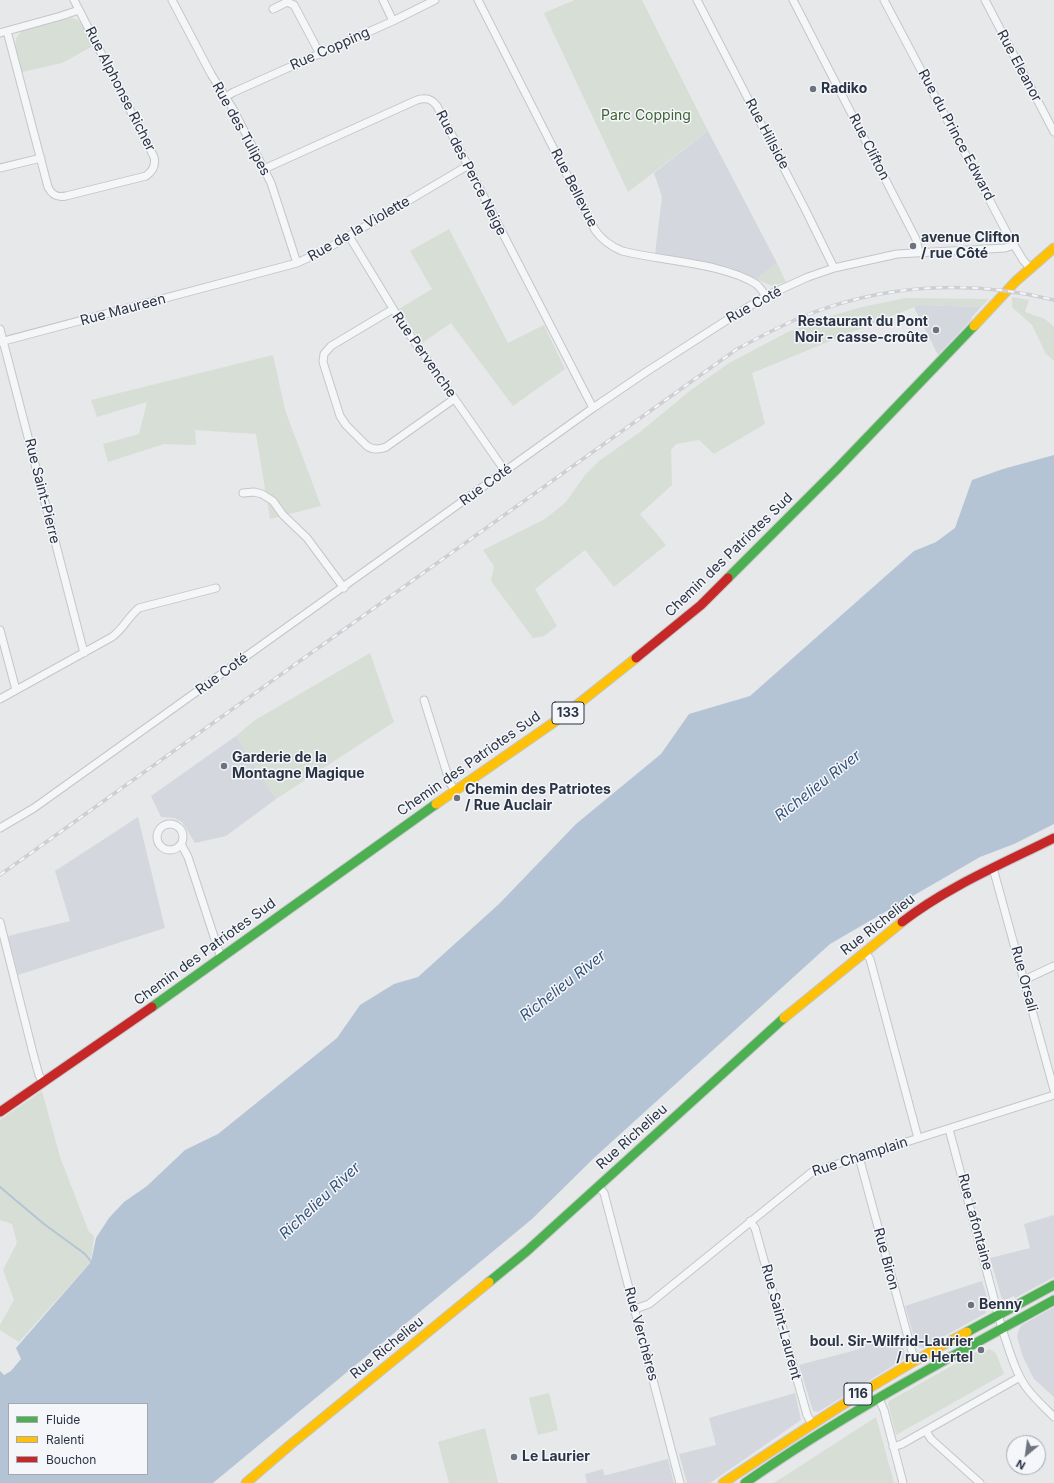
<!DOCTYPE html>
<meta charset="utf-8">
<style>
body{margin:0}
#map{position:relative;width:1054px;height:1483px;overflow:hidden;background:#e6e8ea;font-family:Inter,sans-serif}
canvas{display:block}
.legend{position:absolute;left:8px;top:1403px;width:140px;height:72px;box-sizing:border-box;background:#f4f6f9;border:1px solid #a4a8b1;margin:0;padding:5px 7px;list-style:none;font-size:12px;color:#2b3445}
.legend li{display:flex;align-items:center;gap:8px;height:20px}
.legend b{width:20px;border:1px solid #a4a8b1}
.north{position:absolute;left:1006px;top:1435px;width:40px;height:40px;box-sizing:border-box;background:#f4f6f9;border:1px solid #a4a8b1;border-radius:50%;rotate:209deg;font-size:11px;font-weight:700;line-height:16px;text-align:center;color:#2b3445}
.north::after{content:'';display:block;margin:auto;width:14px;height:18px;background:#6c737f;clip-path:polygon(50% 0,100% 100%,50% 72%,0 100%)}
</style>
<div id="map">
<canvas width="1054" height="1483"></canvas>
<ul class="legend">
<li><b style="height:5px;background:#4caf50"></b>Fluide</li>
<li><b style="height:5px;background:#ffc107"></b>Ralenti</li>
<li><b style="height:5px;background:#c62828"></b>Bouchon</li>
</ul>
<div class="north">N</div>
</div>
<script>
const ctx = document.querySelector('canvas').getContext('2d');
ctx.lineJoin = 'round';
function paint(path, color) {
  ctx.fillStyle = color;
  ctx.fill(path, 'evenodd');
}
function trace(path, color, width, dash) {
  ctx.strokeStyle = color;
  ctx.lineWidth = width;
  ctx.lineCap = dash ? 'butt' : 'round';
  ctx.setLineDash(dash || []);
  ctx.stroke(path);
}
function drawText(font, color, halo, rows, align = 'center') {
  ctx.font = font + ' Inter,sans-serif';
  ctx.lineWidth = 3;
  ctx.setLineDash([]);
  ctx.textBaseline = 'middle';
  ctx.strokeStyle = halo;
  ctx.fillStyle = color;
  for (const [text, x, y, turn = 0] of rows) {
    ctx.save();
    ctx.translate(x, y);
    ctx.rotate((+turn || 0) * Math.PI / 180);
    ctx.textAlign = isNaN(turn) ? turn : align;
    if (halo) ctx.strokeText(text, 0, 0);
    ctx.fillText(text, 0, 0);
    ctx.restore();
  }
}
paint(new Path2D(`
 M708,131L777,263L757,279L729,267L655,254L662,197L654,173Z
 M919,305L981,307L971,318L972,319L938,355L914,307Z
 M236,736L276,799L226,836L195,843L182,822L174,818L161,817L151,796Z
 M138,817L165,928L18,975L8,936L70,921L55,871Z
 M1054,1215V1277L1015,1298L1014,1296L1005,1300L1007,1302H1004L1002,1299L990,1258L1030,1248L1024,1224Z
 M982,1281L988,1301L985,1309L986,1313L923,1348L917,1347L905,1306Z
 M1054,1307V1397L1034,1379L1023,1357L1017,1337L1019,1329L1022,1325Z
 M900,1333L905,1355L904,1359L818,1412L813,1411L799,1365L860,1349L859,1345Z
 M795,1393L801,1420L710,1483H687L679,1454L716,1445L709,1418Z
 M668,1459L674,1483H587L585,1474L603,1469L604,1475H607Z`), '#d4d7dd');
paint(new Path2D(`
 M575,0H642L708,131L628,192L544,13Z
 M70,18C83,18 88,35 93,46L62,63L22,72C18,58 8,39 24,30Z
 M449,229L508,343L544,325L565,369L513,406L451,323L422,343L399,309L432,289L410,251Z
 M777,263L786,282L772,286L757,279Z
 M1012,297L1029,300L1025,312L1045,319L1054,327V361L1046,354L1032,325L1012,307Z
 M906,298L989,299L981,307L919,305L752,373L765,424L714,454L699,440L676,444L671,450L672,485L640,514L666,545L614,587L585,550L535,589L557,626L544,636L533,638L491,581L494,566L483,550L545,519L565,503L586,474L599,461L640,432L691,390L729,363L788,332L821,319L862,307Z
 M273,355L285,410L321,506L270,519L256,434L195,430L196,445L164,444L108,462L103,444L139,434L147,402L97,417L91,400Z
 M370,653L394,722L276,799L236,736L255,720Z
 M42,1091L60,1157L89,1232L94,1236L91,1262L19,1342L0,1330V1325L14,1300L3,1270L17,1243L12,1224L0,1220V1120Z
 M989,1349L996,1353L1004,1374L896,1435L888,1403L889,1401L978,1351L980,1354Z
 M549,1393L558,1430L538,1435L529,1398Z
 M876,1417L894,1483H774Z
 M485,1428L498,1483H449L438,1442Z`), '#d6ded6');
paint(new Path2D(`
 M1054,455V824L1014,844L980,857L830,944L595,1157L532,1219L213,1483H0V1371L4,1375L11,1371L21,1359L16,1348L91,1262L96,1238L109,1218L124,1202L147,1186L185,1150L218,1134L337,1038L360,1005L394,984L418,977L499,904L576,824L661,754L689,714L750,696L914,551L936,542L955,528L972,480L1003,469ZM9,1404H147V1474H9Z`), '#b4c4d5');
trace(new Path2D(`
 M0,1187L44,1224L85,1254L93,1264`), '#b4c4d5', 2);
const street = new Path2D(`
 M172,0L211,74L233,109L264,169L271,183L297,263
 M383,0L393,21
 M478,0L595,230C602,240 610,246 622,251C661,261 724,263 756,284C760,287 763,292 766,296
 M697,0L805,209L834,268
 M793,0L916,239L919,252
 M884,0L1008,235L1023,260L1030,268
 M985,0L1054,132
 M273,9L287,2L294,5L320,54
 M7,31L48,187C52,195 57,198 66,196L146,176C153,171 156,165 154,157L74,0
 M0,33L61,16L79,10
 M225,97L234,92L393,21L435,0
 M0,168L41,158
 M264,169L417,100C426,97 432,99 437,106L593,408
 M349,236L403,325L505,471
 M393,309L331,346L324,354L323,362L340,416L346,425L367,446C373,450 379,450 386,447L454,399
 M0,329L84,653
 M0,342L297,263L325,250L467,166
 M243,493L254,492L262,494L273,501L283,515L307,538L344,588
 M0,630L16,690
 M0,699L112,637C124,628 128,617 139,608L216,588
 M424,700L450,783L455,791
 M157 837a13 13 0 1 1 26 0a13 13 0 1 1-26 0Z
 M0,828L34,808L593,408L646,372L727,320L766,296L808,277L834,268L897,254L1005,248L1014,245
 M181,844L188,857L221,958
 M993,868L1054,1090
 M0,922L34,1057L39,1075L43,1083
 M865,952L870,959L918,1138
 M1024,980L1054,966
 M949,1129L1002,1329C1009,1348 1014,1370 1026,1387C1034,1398 1044,1407 1054,1417
 M859,1157L911,1348L915,1361
 M598,1186L604,1193L680,1483
 M750,1221L755,1228L807,1415L812,1424
 M635,1309L649,1304L812,1172L1054,1095
 M878,1397L884,1410L903,1483
 M926,1431L931,1439L980,1483
 M893,1447L902,1444L1020,1377`);
const fast = new Path2D(`
 M728,578L837,469L974,326
 M152,1007L436,804
 M489,1282L527,1251L784,1018
 M967,1332L1054,1285
 M745,1483C843,1414 949,1358 1054,1300`);
const slow = new Path2D(`
 M974,326L1016,281L1054,248
 M436,804L563,716L636,658
 M784,1018L902,922
 M246,1483L290,1445L489,1282
 M723,1483C803,1430 882,1377 967,1332`);
const jam = new Path2D(`
 M636,658L701,605L728,578
 M902,922C947,887 1002,864 1054,838
 M0,1112L152,1007`);
trace(street, '#c4c6c8', 9);
trace(fast, '#c4c6c8', 11);
trace(slow, '#c4c6c8', 11);
trace(jam, '#c4c6c8', 11);
trace(street, '#f5f6f7', 7);
trace(fast, '#4caf50', 9);
trace(slow, '#ffc107', 9);
trace(jam, '#c62828', 9);
const rail = new Path2D(`
 M0,875L737,349C758,338 780,326 802,317C882,284 971,279 1054,300`);
trace(rail, '#cecfd2', 3.5);
trace(rail, '#f4f6f9', 2, [6]);
for (const [x, y, r, color] of [
 [813,89,4,"#6c737f"],
 [913,246,4,"#6c737f"],
 [936,330,4,"#6c737f"],
 [224,766,4,"#6c737f"],
 [457,798,4,"#6c737f"],
 [971,1305,4,"#6c737f"],
 [981,1350,4,"#6c737f"],
 [514,1457,4,"#6c737f"]
]) {
  const dot = new Path2D();
  dot.arc(x, y, r, 0, 2 * Math.PI);
  ctx.fillStyle = color;
  ctx.fill(dot);
  trace(dot, '#f4f6f9', 1.5);
}
for (const [x, y, w] of [
 [568,713,32],
 [858,1394,28]
]) {
  const box = new Path2D();
  box.roundRect(x - w / 2, y - 11, w, 22, 3);
  ctx.fillStyle = '#f4f6f9';
  ctx.fill(box);
  trace(box, '#2b3445', 1);
}
drawText('bold 13px', '#2b3445', null, [
 ["133",568,713],
 ["116",858,1394]
]);
drawText('14px', '#2b3445', '#f4f6f9', [
 ["Rue Copping",330,49,-24],
 ["Rue Eleanor",1019,66,62],
 ["Rue Alphonse Richer",120,89,63],
 ["Rue des Tulipes",241,129,61],
 ["Rue Hillside",767,134,62],
 ["Rue du Prince Edward",956,135,62],
 ["Rue Clifton",869,147,63],
 ["Rue des Perce Neige",471,173,63],
 ["Rue Bellevue",574,188,63],
 ["Rue de la Violette",359,229,-30],
 ["Rue Coté",754,305,-29],
 ["Rue Maureen",123,310,-15],
 ["Rue Pervenche",424,355,55],
 ["Rue Coté",486,485,-36],
 ["Rue Saint-Pierre",42,491,76],
 ["Chemin des Patriotes Sud",729,555,-44],
 ["Rue Coté",222,674,-36],
 ["Chemin des Patriotes Sud",469,764,-35],
 ["Rue Richelieu",878,925,-38],
 ["Chemin des Patriotes Sud",205,952,-36],
 ["Rue Orsali",1024,979,75],
 ["Rue Richelieu",632,1137,-42],
 ["Rue Champlain",860,1157,-18],
 ["Rue Lafontaine",975,1222,75],
 ["Rue Biron",886,1259,75],
 ["Rue Saint-Laurent",781,1322,75],
 ["Rue Verchères",641,1334,75],
 ["Rue Richelieu",387,1348,-39]
]);
drawText('bold 14px', '#2b3445', '#f4f6f9', [
 ["Radiko",821,89],
 ["avenue Clifton",921,238],
 ["/ rue Côté",921,254],
 ["Restaurant du Pont",928,322,"right"],
 ["Noir - casse-croûte",928,338,"right"],
 ["Garderie de la",232,758],
 ["Montagne Magique",232,774],
 ["Chemin des Patriotes",465,790],
 ["/ Rue Auclair",465,806],
 ["Benny",979,1305],
 ["boul. Sir-Wilfrid-Laurier",973,1342,"right"],
 ["/ rue Hertel",973,1358,"right"],
 ["Le Laurier",522,1457]
], 'left');
drawText('14px', '#3f6138', '#f4f6f9', [
 ["Parc Copping",646,116]
]);
drawText('italic 15px', '#34527a', '#f4f6f9', [
 ["Richelieu River",818,786,-38],
 ["Richelieu River",563,986,-38],
 ["Richelieu River",320,1201,-43]
]);
</script>
